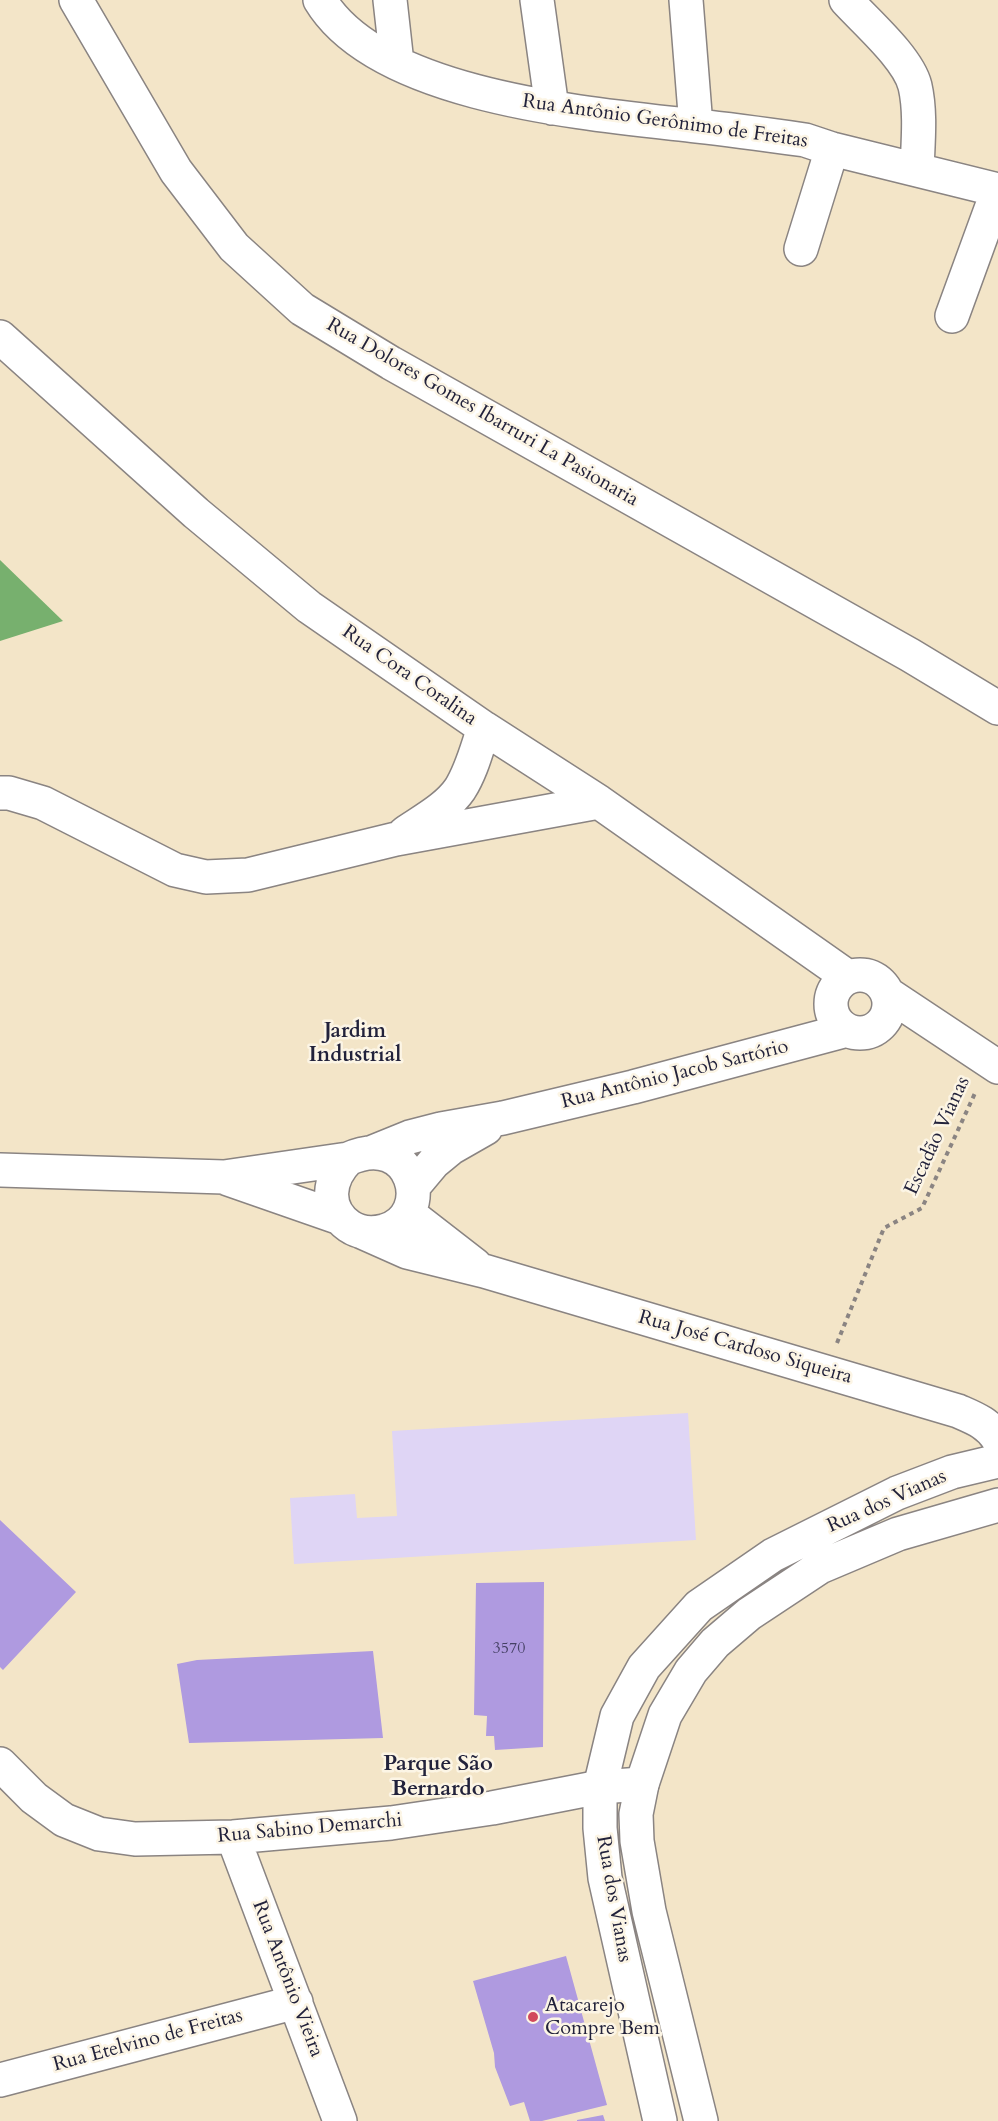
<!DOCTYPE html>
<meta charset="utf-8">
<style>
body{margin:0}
canvas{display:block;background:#f3e5c8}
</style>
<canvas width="998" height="2121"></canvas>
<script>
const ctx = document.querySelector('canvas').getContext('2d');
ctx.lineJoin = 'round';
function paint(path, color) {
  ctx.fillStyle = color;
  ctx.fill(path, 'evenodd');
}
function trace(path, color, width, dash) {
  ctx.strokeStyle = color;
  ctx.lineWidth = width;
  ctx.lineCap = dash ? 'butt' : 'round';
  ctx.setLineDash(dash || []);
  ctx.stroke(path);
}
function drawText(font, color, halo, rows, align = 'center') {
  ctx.font = font + ' Cardo,serif';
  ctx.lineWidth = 5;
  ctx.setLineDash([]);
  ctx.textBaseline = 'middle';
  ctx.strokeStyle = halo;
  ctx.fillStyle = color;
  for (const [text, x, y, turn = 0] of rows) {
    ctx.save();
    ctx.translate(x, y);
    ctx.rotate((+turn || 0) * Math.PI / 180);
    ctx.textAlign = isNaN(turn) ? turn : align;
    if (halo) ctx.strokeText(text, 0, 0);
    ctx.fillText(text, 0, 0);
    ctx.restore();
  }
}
paint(new Path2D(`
 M688,1413L696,1540L294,1564L290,1498L355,1494L357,1518L397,1516L392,1431Z`), '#dfd5f5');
paint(new Path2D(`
 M0,560L63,621L0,641Z`), '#77b06e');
paint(new Path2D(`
 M0,1520L76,1592L3,1670L0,1667Z
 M544,1582L543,1747L495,1750L494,1736H486L487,1716L474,1715L476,1583Z
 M373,1651L383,1738L189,1743L177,1664L197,1660Z
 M566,1956L607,2105L542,2121H530L524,2102L510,2106L495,2067L494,2053L473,1981Z
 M603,2115L605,2121H577V2120Z`), '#af9ae0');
const minor = new Path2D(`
 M76,0L176,171L234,247L302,309L391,363L910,655L998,708
 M320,0C379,98 592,114 697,126C733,130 769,135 805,140L832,149L998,190
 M390,0L397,63
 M537,0L552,108
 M686,0L696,126
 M846,0C866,22 908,58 915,86C921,112 918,142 917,169
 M801,249L832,149
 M952,316L998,190
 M0,337L196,513L309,607L484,728L599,802L848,977
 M0,793H9L43,803L175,870L206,877L248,875L396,839L599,802
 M405,833C424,820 447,808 460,789C472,770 477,748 484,728
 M831 1004a29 29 0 1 1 58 0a29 29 0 1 1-58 0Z
 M888,994L998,1067
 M373,1152L410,1137L441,1129L503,1118L633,1087L847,1030
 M0,1170L224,1177L348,1159C413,1129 437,1216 384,1231C372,1234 359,1233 349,1226C324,1208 328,1179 348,1159
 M228,1179L340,1218
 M413,1187L434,1162L451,1148L486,1128
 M408,1213L475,1265
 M362,1232L407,1252L484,1271L958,1411C974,1418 988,1423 998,1439
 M0,1764L34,1798L64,1820L99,1834L135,1839L233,1837L391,1823L492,1808L600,1787L642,1784
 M233,1837L340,2121
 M0,2080L296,2002`);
const major = new Path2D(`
 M660,2121L605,1878L600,1828V1787L617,1716L644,1667L699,1606L773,1555L897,1493L952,1472L998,1461
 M701,2121L649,1911L637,1841L636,1814L642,1784L665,1715L691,1671L715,1643L749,1614L820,1567L898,1534L998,1505`);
trace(minor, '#8a8482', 36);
trace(major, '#8a8482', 36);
trace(new Path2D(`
 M837,1343L884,1228L922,1208L976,1091`), '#8a8482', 4, [4.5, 4.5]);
trace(minor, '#fff', 33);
trace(major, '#fff', 33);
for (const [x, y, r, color] of [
 [533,2017,6,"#d1495b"]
]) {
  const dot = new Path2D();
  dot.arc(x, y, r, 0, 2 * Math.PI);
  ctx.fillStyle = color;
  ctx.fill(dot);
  trace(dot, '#fcf5e5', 2);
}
drawText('16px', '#454064', null, [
 ["3570",509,1649]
]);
drawText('20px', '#22223b', '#fcf5e5', [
 ["Rua Antônio Gerônimo de Freitas",665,122,8],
 ["Rua Dolores Gomes Ibarruri La Pasionaria",482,413,30],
 ["Rua Cora Coralina",409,676,35],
 ["Rua Antônio Jacob Sartório",675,1075,-14],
 ["Escadão Vianas",938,1136,-65],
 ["Rua José Cardoso Siqueira",745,1348,16],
 ["Rua dos Vianas",887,1502,-24],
 ["Rua Sabino Demarchi",310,1829,-5],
 ["Rua dos Vianas",613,1899,80],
 ["Rua Antônio Vieira",287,1979,69],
 ["Rua Etelvino de Freitas",148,2041,-15]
]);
drawText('20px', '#22223b', '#fcf5e5', [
 ["Atacarejo",545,2006],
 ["Compre Bem",545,2029]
], 'left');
drawText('bold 21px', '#22223b', '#fcf5e5', [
 ["Jardim",355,1032],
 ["Industrial",355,1056]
]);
drawText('bold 22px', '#22223b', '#fcf5e5', [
 ["Parque São",438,1765],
 ["Bernardo",438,1790]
]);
</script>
